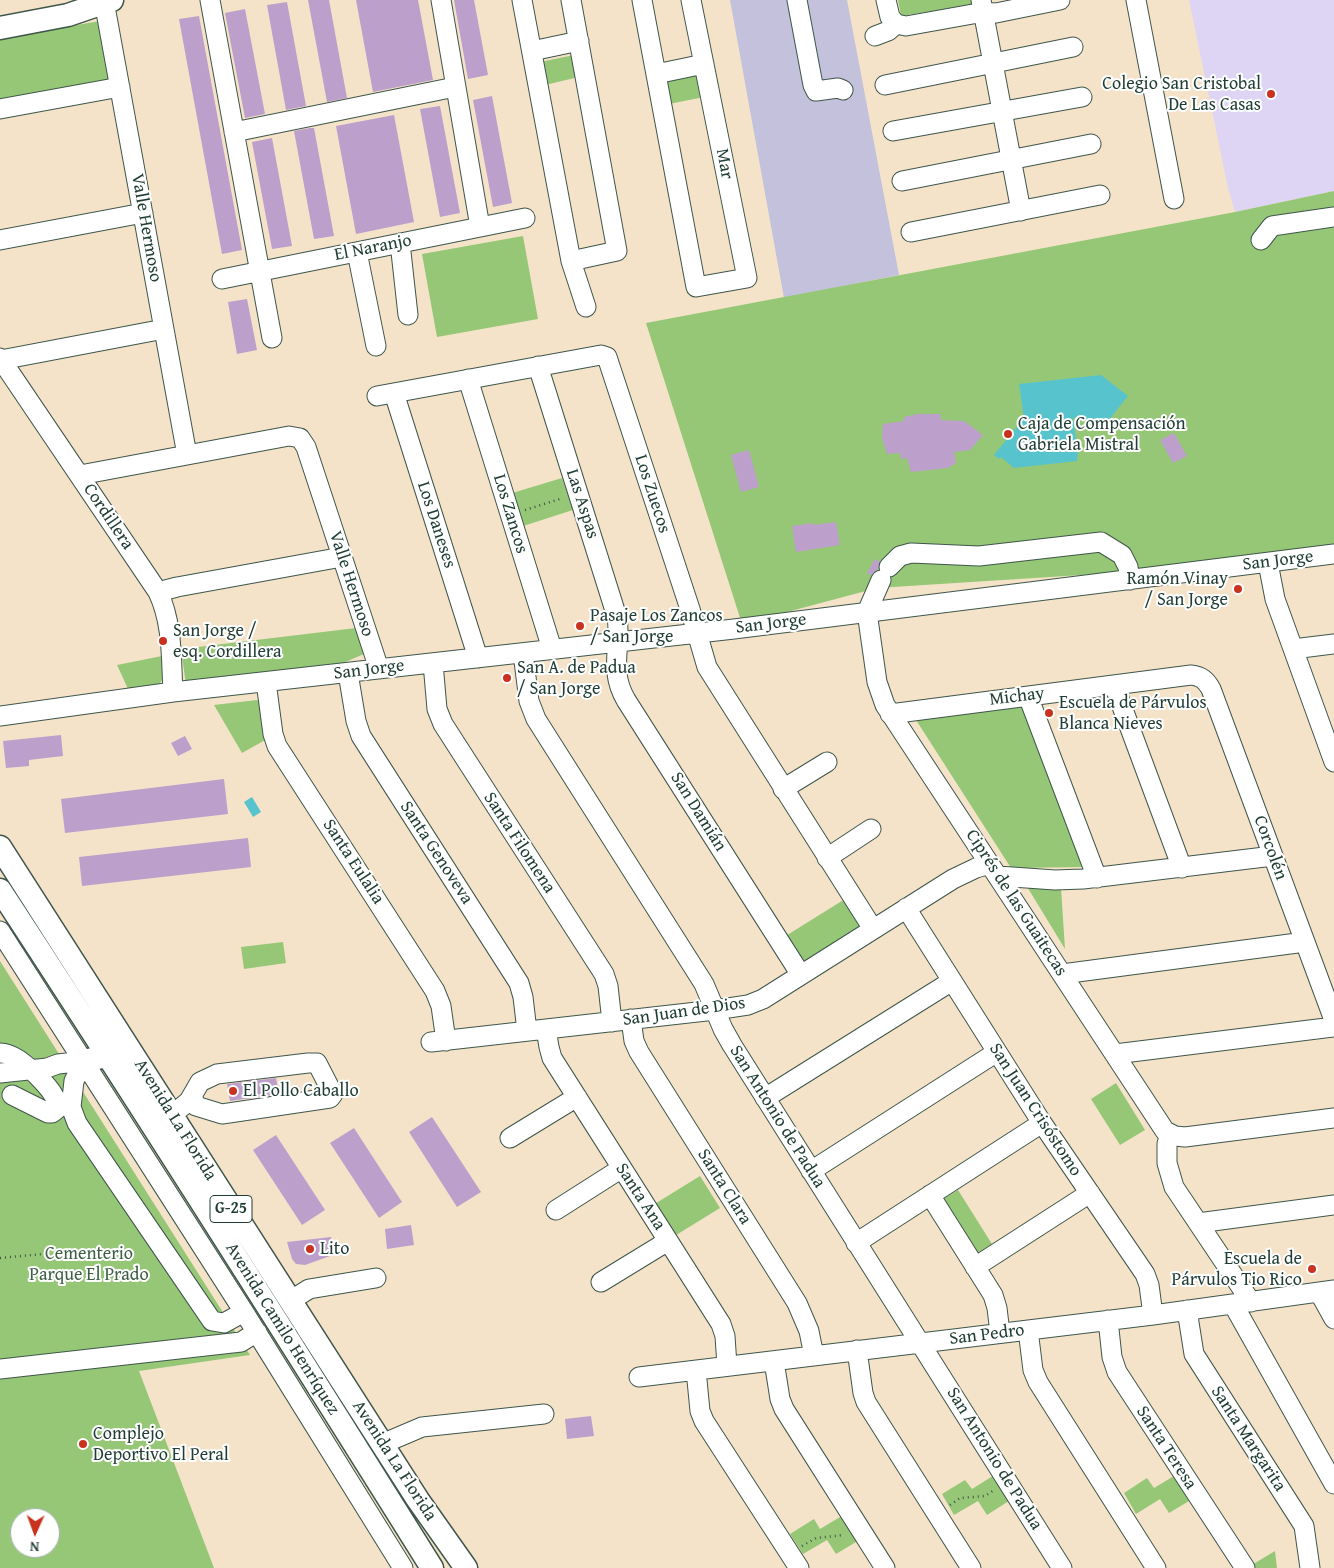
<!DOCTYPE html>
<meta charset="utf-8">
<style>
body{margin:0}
#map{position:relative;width:1334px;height:1568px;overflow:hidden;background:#f4e3c9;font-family:"Gentium Book Plus",serif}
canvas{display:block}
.north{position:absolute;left:10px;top:1508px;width:50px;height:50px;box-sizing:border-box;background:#fff;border:1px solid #a5b1ae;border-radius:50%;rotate:182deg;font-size:14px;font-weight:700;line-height:20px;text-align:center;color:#1f3d34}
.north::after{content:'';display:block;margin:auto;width:18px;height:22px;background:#c8321e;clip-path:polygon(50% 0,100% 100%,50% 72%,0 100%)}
</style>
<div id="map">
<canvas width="1334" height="1568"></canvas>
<div class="north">N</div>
</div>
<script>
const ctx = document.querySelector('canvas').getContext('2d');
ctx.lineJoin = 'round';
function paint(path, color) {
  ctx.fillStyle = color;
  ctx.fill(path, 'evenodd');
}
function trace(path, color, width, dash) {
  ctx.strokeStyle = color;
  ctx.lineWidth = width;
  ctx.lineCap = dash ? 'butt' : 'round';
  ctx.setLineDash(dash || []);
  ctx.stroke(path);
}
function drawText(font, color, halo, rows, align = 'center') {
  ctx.font = font + ' "Gentium Book Plus",serif';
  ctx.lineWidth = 4;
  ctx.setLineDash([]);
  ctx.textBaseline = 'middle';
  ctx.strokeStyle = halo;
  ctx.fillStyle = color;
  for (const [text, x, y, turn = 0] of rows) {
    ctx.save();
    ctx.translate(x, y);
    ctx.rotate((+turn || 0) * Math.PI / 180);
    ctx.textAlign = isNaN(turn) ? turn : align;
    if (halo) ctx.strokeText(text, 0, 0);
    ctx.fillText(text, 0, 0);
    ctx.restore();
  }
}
paint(new Path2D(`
 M1189,0H1334V191L1235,212L1228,188Z`), '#ded5f5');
paint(new Path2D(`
 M730,0H847L899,275L784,298Z`), '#c3c1db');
paint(new Path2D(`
 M898,0H971L972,5L901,16Z
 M100,21L110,82L0,101V38Z
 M574,55L579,77L545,85L540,62Z
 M699,75L704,97L669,104L665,82Z
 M1334,191V545L1129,572L877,588L742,624L646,323L1235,212Z
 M523,236L538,319L437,337L422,254Z
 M562,478L573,510L520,527L509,494Z
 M356,628L364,654L343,663L186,685L181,649Z
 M162,656L166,675L157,687L129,691L117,665Z
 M257,700L260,703L267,739L242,753L214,705Z
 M1024,703L1086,867L1011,868L916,720Z
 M1026,885L1061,888L1065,949Z
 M845,899L862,925L801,963L784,937Z
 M283,942L286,963L244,969L241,947Z
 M0,961L250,1355L139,1371L214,1568H0ZM20,1518H50V1548H20Z
 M1116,1083L1145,1130L1120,1145L1091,1099Z
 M700,1176L720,1208L673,1237L653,1205Z
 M958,1190L992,1244L974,1255L940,1201Z
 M1179,1473L1194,1498L1169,1513L1160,1499L1136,1514L1124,1493L1147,1478L1154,1488Z
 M996,1474L1012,1499L987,1515L978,1501L954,1515L942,1494L965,1480L972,1489Z
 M845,1514L861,1539L836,1554L827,1540L803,1554L790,1534L814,1519L820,1529Z
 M1275,1551L1277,1568H1251L1250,1566Z`), '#96c777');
paint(new Path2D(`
 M1101,375L1128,396L1100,431L1081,417L1073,418L1078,453L1077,461L1014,468L1001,457L999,459L994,455L1024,418L1019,384Z
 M252,797L261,812L253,817L244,802Z`), '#57c4cd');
paint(new Path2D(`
 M308,0H329L347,98L327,102Z
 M356,0H418L433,80L373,92Z
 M454,0H474L488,75L468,79Z
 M287,2L306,106L286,110L267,5Z
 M245,9L265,114L245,118L225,13Z
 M199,16L242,250L222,254L179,19Z
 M492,96L512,203L493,207L473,100Z
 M440,106L460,213L440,217L420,109Z
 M394,115L414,222L356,234L336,126Z
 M310,128H314L334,236L314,239L294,131Z
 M272,138L292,246L272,249L252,142Z
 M247,299L257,350L237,354L228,302Z
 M918,414H940L941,420L964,421L983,435L970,450L954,452L956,463L948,468L911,472L907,458L901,459L900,453L887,454L882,437L883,424L904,421V417Z
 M1174,433L1187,456L1173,463L1160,440Z
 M749,450L759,487L741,492L731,455Z
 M836,522L840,545L796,552L792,526L813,523V525Z
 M875,559L880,562L878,569L871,575L867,573Z
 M61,735L63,756L29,760V766L6,768L3,741Z
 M185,736L192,749L178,756L171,743Z
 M224,779L228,814L65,833L61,799Z
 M248,838L251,867L82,886L79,857Z
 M276,1078L279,1094L230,1101L227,1084Z
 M432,1117L481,1192L457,1207L409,1132Z
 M354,1128L402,1202L379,1218L330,1143Z
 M276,1135L325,1210L302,1225L253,1150Z
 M411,1225L414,1245L387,1249L385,1229Z
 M331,1237L333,1255L305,1265L296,1264L292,1259L287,1242Z
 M591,1416L594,1436L567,1439L565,1419Z`), '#bd9fcc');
const minor = new Path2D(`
 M210,0L272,338
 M441,0L480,227
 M522,0L571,261L586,307
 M642,0L696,287L747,278L691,0
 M797,0L813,85L816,91L838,88L843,90
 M886,0L890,17L896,24
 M981,0L1021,211
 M1136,0L1174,199
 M104,1L187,455
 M896,24L906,26L984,12L996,13L1060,0
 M875,36L888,31L896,24
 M532,51L579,41
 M656,74L704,64
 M885,85L1073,47
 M0,109L120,87
 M893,131L1082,97
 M234,132L455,87
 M902,181L1091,144
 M911,232L1100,195
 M0,240L143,213
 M1261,240L1272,226L1334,217
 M400,243L408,315
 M357,252L376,346
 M571,261L617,251L571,0
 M222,279L525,218
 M0,358L158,592C173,624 171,658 173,692
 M1,360L164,329
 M538,366L617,617C622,647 608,669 626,700L801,975
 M468,379L552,649
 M394,393L478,658
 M377,396L601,355L607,357L690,609L707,667L873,929
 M80,475L289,436L300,438L306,447L379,669
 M1268,563L1275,599L1334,762
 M889,567L900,556L911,553L979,556L1101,542L1122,555L1128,567L1130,580
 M881,580L867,612L877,682L885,705L1165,1131L1175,1136L1185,1137L1334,1118
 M158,592L177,587L342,557
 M1293,649L1334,644
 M523,653L529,701L536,719L704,984L723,1029L732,1045L1062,1568
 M433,663L437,709L443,724L604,974L608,986L612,1022
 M348,673L356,721L361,736L519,983L523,997L527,1031
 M266,682L273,734L277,746L435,991L441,1006L446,1041
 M1114,685L1182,868
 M1028,696L1097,878
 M890,714L1191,675C1201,676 1206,680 1211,689L1334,1020
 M0,716L173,692L734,629L1334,554
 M783,789L827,762
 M827,858L871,829
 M998,876L1055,880L1083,879L1273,856
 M906,908L1042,1123L1145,1274L1149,1285L1153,1315
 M0,931L244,1312L403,1568
 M1062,974L1305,942
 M631,1019L634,1041L639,1052L797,1303L809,1331L814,1356
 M546,1029L549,1047L552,1058L721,1324L725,1336L727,1366
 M431,1042L715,1010L748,1005L763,999L953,879L976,868L990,864
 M0,1053C6,1053 13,1056 19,1060C29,1067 53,1089 56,1101C57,1104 57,1107 57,1109L52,1113H48L12,1095
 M1115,1054L1334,1027
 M84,1061L74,1081L71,1107L77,1123L212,1321L224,1323L244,1312
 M0,1073L47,1068L58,1064L84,1061
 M765,1098L952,981
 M172,1115L189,1101L200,1082L217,1074L308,1063H317L333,1094L330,1098L222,1114L196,1106L192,1096
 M1170,1134L1167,1144V1163L1174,1187L1251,1302
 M510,1138L577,1097
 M811,1171L997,1052
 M930,1195L993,1295L997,1308L1000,1333
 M556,1210L622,1168
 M1198,1223L1334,1205
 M856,1243L1042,1123
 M975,1267L1090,1193
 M601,1282L668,1241
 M1319,1292L1334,1319
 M290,1301L309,1289L376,1278
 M1233,1304L1334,1484
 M1187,1310L1194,1354L1304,1526L1310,1568
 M1108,1320L1112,1357L1117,1372L1245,1568
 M1028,1330L1033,1370L1038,1382L1156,1568
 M857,1350L863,1393L866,1402L971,1568
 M774,1361L780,1399L784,1409L885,1568
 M0,1369L241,1342L257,1332
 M696,1370L700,1411L704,1421L799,1568
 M639,1377L1153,1315L1334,1290
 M382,1444L422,1427L544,1414`);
const major = new Path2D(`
 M0,28L68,15L112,0
 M0,847L418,1500L466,1568
 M0,890C147,1114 290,1341 432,1568
 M84,1061L115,1054H121`);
trace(minor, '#3f564a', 21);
trace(major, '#3f564a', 25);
trace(new Path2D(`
 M525,510L563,498
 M0,1258L43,1254
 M950,1505L960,1498L985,1496L994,1490
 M802,1546L816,1538L844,1535`), '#3f564a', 2.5, [1, 4]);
trace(minor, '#fff', 19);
trace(major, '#fff', 22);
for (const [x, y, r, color] of [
 [1271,94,5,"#c8321e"],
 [1008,434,5,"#c8321e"],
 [1238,589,5,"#c8321e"],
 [580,626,5,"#c8321e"],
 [163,641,5,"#c8321e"],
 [507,678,5,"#c8321e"],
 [1049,713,5,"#c8321e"],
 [233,1091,5,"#c8321e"],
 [310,1249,5,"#c8321e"],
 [1312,1269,5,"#c8321e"],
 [83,1444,5,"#c8321e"]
]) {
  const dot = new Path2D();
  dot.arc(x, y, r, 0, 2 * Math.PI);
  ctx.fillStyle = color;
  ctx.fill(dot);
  trace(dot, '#fff', 2);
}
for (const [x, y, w] of [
 [231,1209,42]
]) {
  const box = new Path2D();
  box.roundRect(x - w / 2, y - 13.5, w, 27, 4);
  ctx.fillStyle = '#fff';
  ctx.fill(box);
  trace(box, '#1f3d34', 1);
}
drawText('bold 16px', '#1f3d34', null, [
 ["G-25",231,1209]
]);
drawText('18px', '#1f3d34', '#fff', [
 ["Colegio San Cristobal",1261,84,"right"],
 ["De Las Casas",1261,105,"right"],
 ["Caja de Compensación",1018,424],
 ["Gabriela Mistral",1018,445],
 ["Ramón Vinay",1228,579,"right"],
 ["/ San Jorge",1228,600,"right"],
 ["Pasaje Los Zancos",590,616],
 ["/ San Jorge",590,637],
 ["San Jorge /",173,631],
 ["esq. Cordillera",173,652],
 ["San A. de Padua",517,668],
 ["/ San Jorge",517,689],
 ["Escuela de Párvulos",1059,703],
 ["Blanca Nieves",1059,724],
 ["El Pollo Caballo",243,1091],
 ["Lito",320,1249],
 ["Escuela de",1302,1259,"right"],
 ["Párvulos Tio Rico",1302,1280,"right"],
 ["Complejo",93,1434],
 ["Deportivo El Peral",93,1455]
], 'left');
drawText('18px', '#1f3d34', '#fff', [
 ["Mar",724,164,79],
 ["Valle Hermoso",146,228,80],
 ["El Naranjo",373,248,-11],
 ["Los Zuecos",652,494,72],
 ["Las Aspas",582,504,72],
 ["Los Zancos",510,514,73],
 ["Cordillera",108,517,56],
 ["Los Daneses",436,525,72],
 ["San Jorge",1278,561,-7],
 ["Valle Hermoso",351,584,72],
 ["San Jorge",771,624,-7],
 ["San Jorge",369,670,-7],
 ["Michay",1017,697,-7],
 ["San Damián",698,812,58],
 ["Santa Filomena",519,843,57],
 ["Corcolén",1270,848,70],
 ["Santa Genoveva",436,853,57],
 ["Santa Eulalia",353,862,57],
 ["Ciprés de las Guaitecas",1016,903,57],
 ["San Juan de Dios",684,1012,-8],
 ["San Juan Crisóstomo",1035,1110,57],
 ["San Antonio de Padua",777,1117,58],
 ["Avenida La Florida",175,1120,58],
 ["Santa Clara",724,1187,58],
 ["Santa Ana",640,1197,57],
 ["Avenida Camilo Henríquez",282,1329,58],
 ["San Pedro",987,1335,-7],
 ["Santa Margarita",1248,1439,57],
 ["Santa Teresa",1166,1448,57],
 ["San Antonio de Padua",994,1459,58],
 ["Avenida La Florida",394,1461,57]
]);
drawText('18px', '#3d6045', '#fff', [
 ["Cementerio",89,1254],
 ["Parque El Prado",89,1275]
]);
</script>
